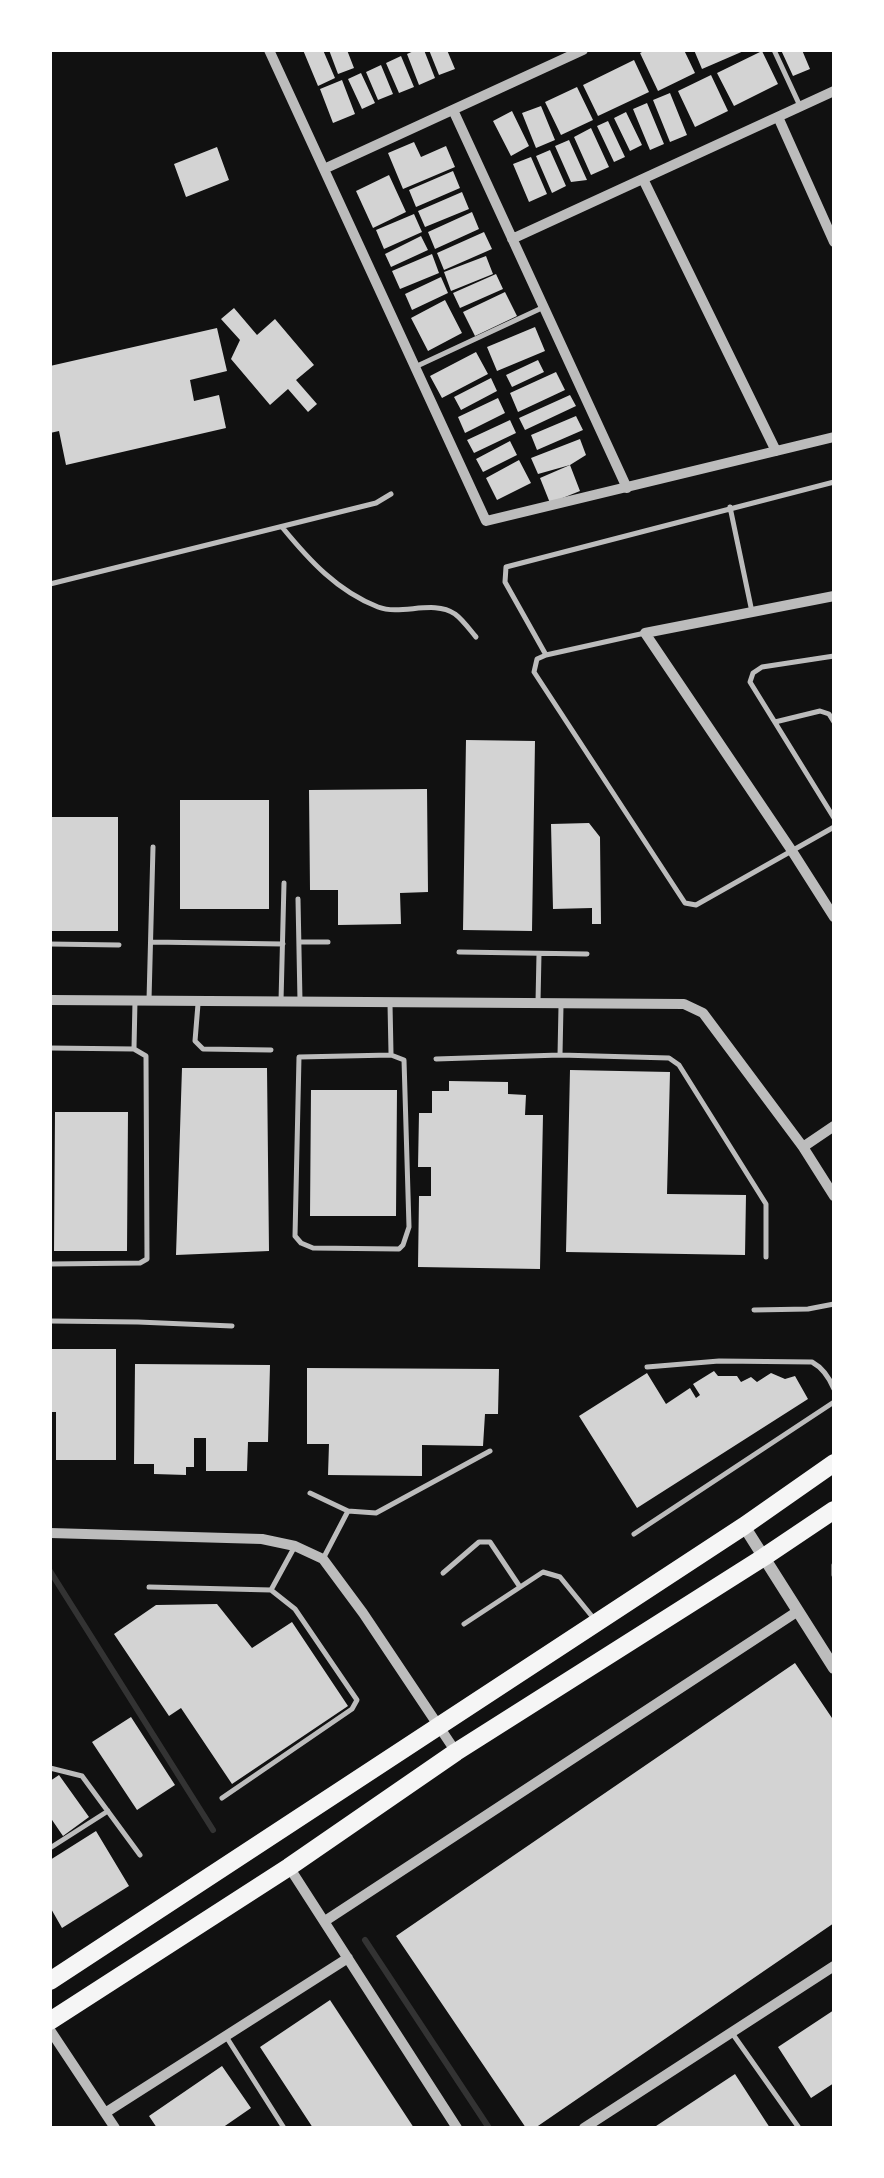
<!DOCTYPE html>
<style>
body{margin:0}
#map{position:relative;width:884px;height:2178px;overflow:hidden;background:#111;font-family:"DejaVu Sans",sans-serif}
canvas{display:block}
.frame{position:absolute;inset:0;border:52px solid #fff;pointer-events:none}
</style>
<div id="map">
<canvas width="884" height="2178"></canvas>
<div class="frame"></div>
</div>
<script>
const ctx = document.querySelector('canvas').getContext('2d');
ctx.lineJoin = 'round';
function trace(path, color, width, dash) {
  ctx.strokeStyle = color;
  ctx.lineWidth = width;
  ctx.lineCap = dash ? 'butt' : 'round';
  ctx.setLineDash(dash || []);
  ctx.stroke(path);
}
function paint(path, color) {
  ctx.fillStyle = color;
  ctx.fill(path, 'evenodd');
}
trace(new Path2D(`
 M50,1571L213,1830
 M365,1940L489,2128`), '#333', 6);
paint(new Path2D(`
 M303,50H323L335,78L318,86Z
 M329,50H347L354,68L338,74Z
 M416,50H424L435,78L419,85L407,54Z
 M429,50H447L455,69L439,75Z
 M646,50H684L695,73L658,91L640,53Z
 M694,50H746L702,69Z
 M781,50H802L810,69L793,76Z
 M762,51L778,84L734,106L717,73Z
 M401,56L414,87L399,93L386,63Z
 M634,60L649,92L598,116L583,85Z
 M381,65L393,94L378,100L366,72Z
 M361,73L375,103L362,109L348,79Z
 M711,75L728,111L695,127L678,91Z
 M342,80L355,114L333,123L320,89Z
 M577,87L593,120L561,135L545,102Z
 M670,93L687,135L670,142L653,100Z
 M647,103L664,144L650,150L633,109Z
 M541,106L555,140L536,148L522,113Z
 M512,111L529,146L511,156L493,121Z
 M626,112L642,145L630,151L614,118Z
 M608,121L625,157L614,162L597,126Z
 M591,128L609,167L591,175L574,137Z
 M569,140L587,180L571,182L555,146Z
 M414,142L421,157L446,146L455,167L403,189L388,153Z
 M217,147L229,180L186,197L174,164Z
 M550,150L566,186L552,193L536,156Z
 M531,157L547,194L529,202L513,164Z
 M453,171L460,188L416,207L409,190Z
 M389,175L406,212L373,228L356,191Z
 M462,192L469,209L425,227L418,211Z
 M472,212L479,229L435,249L428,232Z
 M414,214L422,232L384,249L376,230Z
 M484,232L492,249L444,270L437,253Z
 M421,236L428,250L391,267L385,254Z
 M432,254L439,273L400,289L392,271Z
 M486,256L493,274L451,291L444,272Z
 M496,274L503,289L460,308L453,293Z
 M441,277L448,293L412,310L405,294Z
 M505,292L517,316L475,336L463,312Z
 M445,300L462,333L428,351L411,318Z
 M234,308L257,335L275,319L314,365L296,380L317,404L308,412L288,389L270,405L231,359L240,340L221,319Z
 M535,327L545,351L497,371L487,347Z
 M217,328L227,371L190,380L194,401L219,395L226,428L66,465L59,431L50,433V366Z
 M476,352L488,374L442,398L430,376Z
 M538,360L544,372L512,387L506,375Z
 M556,372L565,390L518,412L510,393Z
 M491,378L497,391L461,410L454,397Z
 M570,395L576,406L525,430L519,418Z
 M498,398L505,413L465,433L458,417Z
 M576,416L583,430L537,450L531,435Z
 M510,420L516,433L474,453L467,440Z
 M580,439L586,455L570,465L538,474L531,458Z
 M510,441L517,455L483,472L476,459Z
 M519,460L531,483L497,500L486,478Z
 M570,465L580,491L550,503L540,478Z
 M466,740L535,741L532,931L463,930Z
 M427,789L428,892L400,893L401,924L338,925V890H310L309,790Z
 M180,800H269V909H180Z
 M50,817H118V931H50Z
 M589,823L600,837L601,924H592V908L553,909L551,824Z
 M182,1068H267L269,1251L176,1255Z
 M570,1070L670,1072L667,1194L746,1195L745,1255L566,1252Z
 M449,1081L508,1082V1094L526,1095L525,1115H543L540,1269L418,1267L419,1196H431V1167H418L419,1113H432V1091H449Z
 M311,1090H397L396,1216H310Z
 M55,1112H128L127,1251H54Z
 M50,1349H116V1460H56V1412H50Z
 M135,1364L270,1365L268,1442H248L247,1471H206V1438H194V1467H186V1475L154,1474V1464H134Z
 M307,1368L499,1369L498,1414H485L483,1446L422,1445V1476L328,1475L329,1444H307Z
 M714,1371L718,1376H737L741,1382L751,1377L757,1382L771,1373L785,1379L795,1376L808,1399L637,1508L579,1416L647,1373L666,1404L690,1388L696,1398L700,1395L693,1384Z
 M217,1604L252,1648L292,1622L348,1706L232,1784L181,1708L169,1716L114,1634L156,1605Z
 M795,1663L834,1721V1923L535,2128H526L396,1936Z
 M131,1717L175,1785L137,1810L92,1742Z
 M59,1775L89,1817L63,1836L50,1817V1781Z
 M96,1831L129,1886L62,1928L50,1907V1860Z
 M330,2000L414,2128H313L260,2047Z
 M834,2010V2083L811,2098L778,2047Z
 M222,2066L251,2108L222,2128H157L149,2116Z
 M735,2074L770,2128H653Z`), '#d3d3d3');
trace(new Path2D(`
 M774,50L800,106
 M415,367L544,307
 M730,507L752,612
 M282,527C309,560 337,591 378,607C402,616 433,599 455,614C463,620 470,630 476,637
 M50,584L376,503L391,494
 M645,633L546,655L537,659L534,672L685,903L696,905L834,827
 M546,655L505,582L506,567L834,482
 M834,656L762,667L753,673L750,682L834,818
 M775,722L820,711L829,714L834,722
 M298,899L300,1001
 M151,942L283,944
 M299,942H328
 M50,944L119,945
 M459,952L587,954
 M149,1000L153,847
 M281,1001L284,883
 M538,1002L539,954
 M198,1004L195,1041L203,1049L271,1050
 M390,1004L391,1053
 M50,1048L134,1049L146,1056L147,1259L140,1263L50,1264
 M134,1048L135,1001
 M391,1055L404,1060L409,1227L403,1245L399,1249L313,1248L301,1243L295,1236L299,1057Z
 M560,1055L561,1006
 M436,1059L560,1055L669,1058L679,1065L766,1204V1257
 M754,1310L808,1309L834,1304
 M50,1321L138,1322L232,1326
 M647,1367L719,1361L812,1362C823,1368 829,1377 834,1389
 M310,1493L348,1511L376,1513L490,1451
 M634,1534L834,1402
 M324,1557L348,1511
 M834,1565V1575
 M443,1573L479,1542H490L520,1587
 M149,1587L271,1590L295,1609L357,1700L352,1709L222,1798
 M271,1590L295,1546
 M464,1624L543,1572L560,1577L595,1620
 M50,1768L82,1776L140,1855
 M50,1848L108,1811
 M732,2033L799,2128
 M227,2038L284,2128`), '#bcbcbc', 5);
trace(new Path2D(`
 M269,50L486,521L834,437
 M453,110L627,488
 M778,117L834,242
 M324,169L583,50
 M643,179L776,451
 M512,239L834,91
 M834,596L645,633L792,851L834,917
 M50,1000L684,1004L703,1013L803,1147L834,1196
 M803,1147L834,1126
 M50,1533L262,1539L295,1546L323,1559L363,1613L456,1752
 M289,1867L457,2128
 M325,1921L798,1611
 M50,2030L115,2128
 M105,2113L348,1958
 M584,2128L834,1966`), '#bcbcbc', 10);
trace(new Path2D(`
 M744,1526L834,1668`), '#bcbcbc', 12);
trace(new Path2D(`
 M50,1981L744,1526L834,1463
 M50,2021L289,1867L456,1752L764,1557L834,1510`), '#f5f5f5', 18);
</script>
